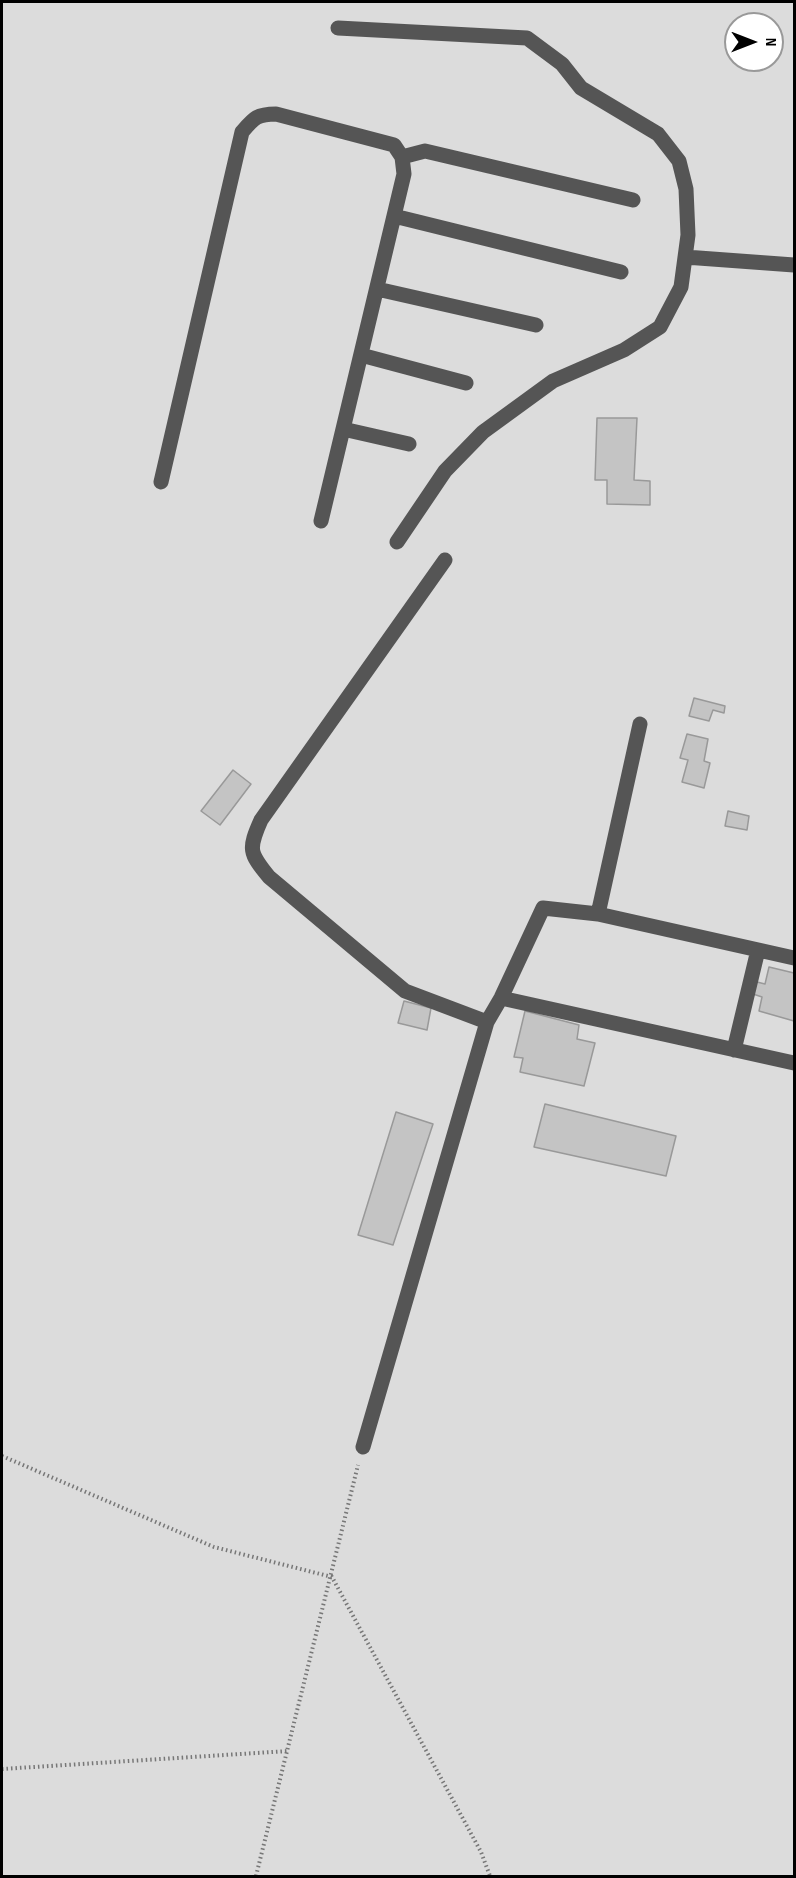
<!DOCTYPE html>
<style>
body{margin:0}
#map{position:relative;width:796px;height:1878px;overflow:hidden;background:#fff;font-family:"Sofia Sans Condensed",sans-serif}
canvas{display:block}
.frame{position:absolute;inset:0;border:3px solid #000;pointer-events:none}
.north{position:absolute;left:724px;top:12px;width:60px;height:60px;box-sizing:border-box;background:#fff;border:2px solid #999;border-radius:50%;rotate:90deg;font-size:16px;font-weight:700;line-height:24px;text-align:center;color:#000}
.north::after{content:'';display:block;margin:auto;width:21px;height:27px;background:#000;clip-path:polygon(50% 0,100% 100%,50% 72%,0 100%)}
</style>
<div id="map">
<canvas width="796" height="1878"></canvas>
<div class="frame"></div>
<div class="north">N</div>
</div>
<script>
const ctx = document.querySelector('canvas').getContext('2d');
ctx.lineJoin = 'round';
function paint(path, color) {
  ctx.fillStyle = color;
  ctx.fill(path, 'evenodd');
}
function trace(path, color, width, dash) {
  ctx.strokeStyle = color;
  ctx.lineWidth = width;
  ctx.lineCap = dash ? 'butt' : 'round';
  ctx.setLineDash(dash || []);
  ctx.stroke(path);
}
paint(new Path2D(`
 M2,2H794V1876H2ZM736,24H772V60H736Z`), '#dcdcdc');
const building = new Path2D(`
 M597,418H637L634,480L650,481V505L607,504V480H595Z
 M694,698L725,706L724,713L713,710L709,721L689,716Z
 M687,734L708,739L704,761L710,763L704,788L682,782L688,760L680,758Z
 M233,770L251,784L220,825L201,811Z
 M728,811L749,816L747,830L725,826Z
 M769,967L794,973V1021L759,1011L762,997L750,993L753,981L765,984Z
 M404,1001L431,1008L427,1030L398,1023Z
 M525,1011L579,1025L577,1039L595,1043L584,1086L520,1072L523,1058L514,1057Z
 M545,1104L676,1136L666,1176L534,1147Z
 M396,1112L433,1124L393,1245L358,1235Z`);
paint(building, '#c4c4c4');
trace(building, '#999', 1.5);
trace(new Path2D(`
 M2,1456L214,1547L332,1577L481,1852L490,1876
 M2,1769L288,1751
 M256,1876L358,1465`), '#777', 4, [1.5, 3]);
trace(new Path2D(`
 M338,28L527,38L562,64L581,88L658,134L679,161L686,189L688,235L681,287L660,327L624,350L553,381L483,432L445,471L397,542
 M402,157L425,151L633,200
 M394,216L621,272
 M685,257L794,265
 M377,289L536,325
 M361,355L466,383
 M343,429L409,444
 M161,482L242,132C254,118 257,114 276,114L394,145L402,157L404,174L321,521
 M445,560L261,820C248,849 249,853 269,877L405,991L487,1022
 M640,724L598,914L794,958
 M501,998L794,1063
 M734,1050L758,950
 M363,1447L487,1022L501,998L543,908L598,914`), '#555', 15);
</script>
